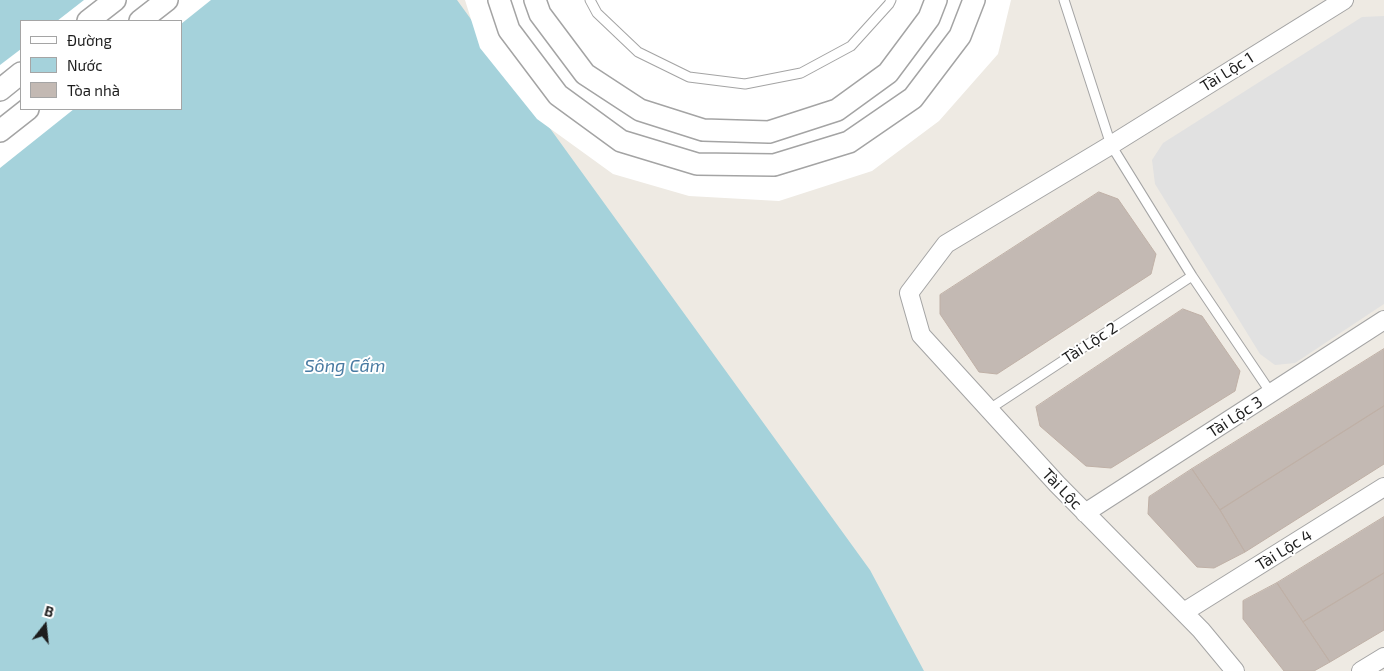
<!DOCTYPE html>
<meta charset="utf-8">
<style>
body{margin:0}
#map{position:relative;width:1384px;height:671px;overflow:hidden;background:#eeeae3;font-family:"Exo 2",sans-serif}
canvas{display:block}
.legend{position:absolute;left:20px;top:20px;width:162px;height:90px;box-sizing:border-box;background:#fff;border:1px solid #a5a5a5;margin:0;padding:6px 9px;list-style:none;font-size:15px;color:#1d1d1d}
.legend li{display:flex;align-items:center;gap:10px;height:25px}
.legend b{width:25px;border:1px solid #a5a5a5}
.north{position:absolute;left:20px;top:601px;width:50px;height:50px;-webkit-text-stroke:4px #fff;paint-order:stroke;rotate:16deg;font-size:14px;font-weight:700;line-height:20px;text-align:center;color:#1d1d1d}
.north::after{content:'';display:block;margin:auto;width:18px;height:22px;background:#1d1d1d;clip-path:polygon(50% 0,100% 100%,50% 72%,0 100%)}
</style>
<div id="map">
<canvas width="1384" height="671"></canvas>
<ul class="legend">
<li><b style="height:6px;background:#fff"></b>Đường</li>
<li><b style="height:14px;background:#a5d2db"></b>Nước</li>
<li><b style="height:14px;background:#c3b9b3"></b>Tòa nhà</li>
</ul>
<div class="north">B</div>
</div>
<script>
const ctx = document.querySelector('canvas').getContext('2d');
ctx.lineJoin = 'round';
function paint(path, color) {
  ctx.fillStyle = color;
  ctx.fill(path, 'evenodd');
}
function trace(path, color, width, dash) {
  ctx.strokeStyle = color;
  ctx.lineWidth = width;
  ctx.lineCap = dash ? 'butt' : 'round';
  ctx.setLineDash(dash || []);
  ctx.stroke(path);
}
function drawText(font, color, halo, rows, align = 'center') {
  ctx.font = font + ' "Exo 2",sans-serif';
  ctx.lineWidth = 4;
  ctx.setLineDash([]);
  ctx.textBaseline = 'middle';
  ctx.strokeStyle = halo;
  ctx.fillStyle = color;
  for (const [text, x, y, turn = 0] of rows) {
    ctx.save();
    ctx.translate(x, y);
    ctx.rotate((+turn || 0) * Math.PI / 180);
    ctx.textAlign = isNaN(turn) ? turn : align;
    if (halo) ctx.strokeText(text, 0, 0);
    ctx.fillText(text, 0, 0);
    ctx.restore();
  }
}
paint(new Path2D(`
 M1384,16V304L1295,363L1275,365L1260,354L1155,184L1152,160L1163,143L1362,17Z`), '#e1e1e1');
paint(new Path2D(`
 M0,0H457L870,570L924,671H0ZM21,21H181V109H21Z`), '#a5d2db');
paint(new Path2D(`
 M84,0H211L181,24V21H57Z
 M465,0H1011L998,54L939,121L872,171L779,201L689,196L613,174L537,119L480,48Z
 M21,49V109H74L0,168V65Z`), '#fff');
const building = new Path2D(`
 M1099,192L1118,199L1156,254L1151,274L997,374L979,372L940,314V295Z
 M1183,309L1202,316L1240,371L1235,391L1111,468L1086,466L1040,426L1036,407Z
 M1384,349V406L1220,510L1192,469Z
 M1384,406V464L1245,552L1220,510Z
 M1192,469L1220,510L1245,552L1214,568L1197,567L1148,514L1149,497Z
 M1384,517V573L1303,622L1277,583Z
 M1384,573V630L1330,662L1303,622Z
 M1277,583L1330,662L1314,671H1284L1243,619V601Z`);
paint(building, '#c3b9b3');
trace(building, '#bfb0a6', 1);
const service = new Path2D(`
 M590,0L597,13L638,52L689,77L745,84L801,73L851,46L889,4L891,0
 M1064,0L1111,145L1192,276L1271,393
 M988,410L1192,276`);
const minor = new Path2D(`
 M1085,513L1384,320
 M1184,612L1384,487
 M1235,671L1201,630L1057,484L921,335L909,293L946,244L1111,145L1344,0
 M1361,671L1384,657`);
const tertiary = new Path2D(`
 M499,0L509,30L558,95L621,141L697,164L774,165L849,142L913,98L960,36L974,0
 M535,0L540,14L585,74L640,110L703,130L769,132L837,110L888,73L929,18L936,0
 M88,21L115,0
 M140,21L167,0
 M0,90L21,73
 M0,131L28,109`);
trace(service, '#a4a4a4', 11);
trace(minor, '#a4a4a4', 20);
trace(tertiary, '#a4a4a4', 24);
trace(service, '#fff', 9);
trace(minor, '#fff', 18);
trace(tertiary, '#fff', 21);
drawText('16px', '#1d1d1d', '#fff', [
 ["Tài Lộc 1",1227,72,-32],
 ["Tài Lộc 2",1090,343,-33],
 ["Tài Lộc 3",1235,417,-33],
 ["Tài Lộc",1062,489,46],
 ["Tài Lộc 4",1284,550,-32]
]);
drawText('italic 18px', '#497ba2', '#fff', [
 ["Sông Cấm",345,366]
]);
</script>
